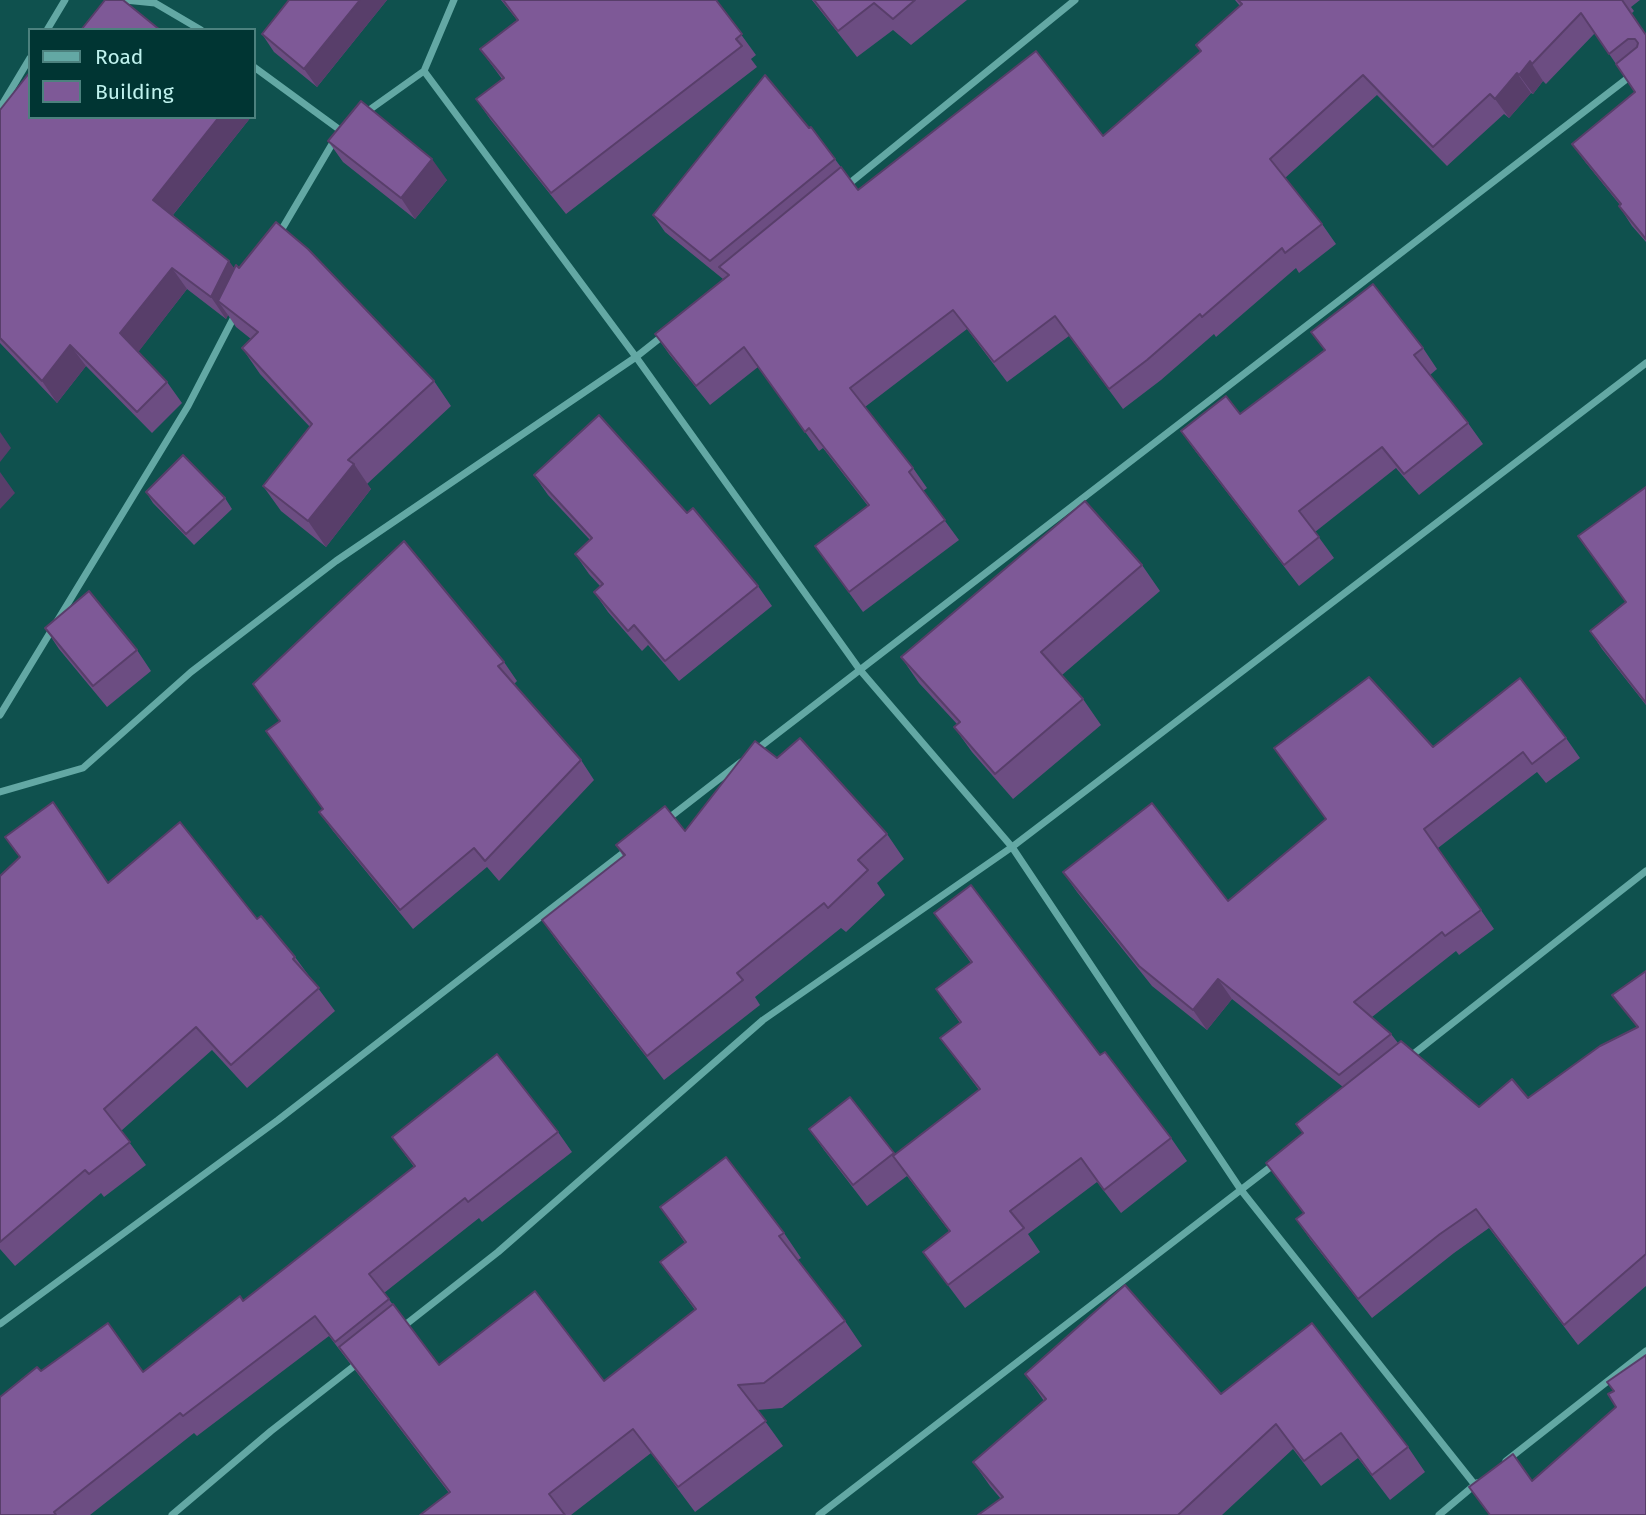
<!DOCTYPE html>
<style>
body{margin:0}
#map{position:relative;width:1646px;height:1515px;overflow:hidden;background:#0f514e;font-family:"Fira Sans",sans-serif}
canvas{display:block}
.legend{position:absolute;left:28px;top:28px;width:228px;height:91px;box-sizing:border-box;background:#003533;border:2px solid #4c817e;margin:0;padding:9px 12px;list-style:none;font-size:21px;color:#bff2ee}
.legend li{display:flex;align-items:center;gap:14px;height:35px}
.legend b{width:35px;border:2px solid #4c817e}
</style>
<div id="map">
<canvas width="1646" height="1515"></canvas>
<ul class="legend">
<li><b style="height:9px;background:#63a8a4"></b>Road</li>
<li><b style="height:19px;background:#7e5997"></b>Building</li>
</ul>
</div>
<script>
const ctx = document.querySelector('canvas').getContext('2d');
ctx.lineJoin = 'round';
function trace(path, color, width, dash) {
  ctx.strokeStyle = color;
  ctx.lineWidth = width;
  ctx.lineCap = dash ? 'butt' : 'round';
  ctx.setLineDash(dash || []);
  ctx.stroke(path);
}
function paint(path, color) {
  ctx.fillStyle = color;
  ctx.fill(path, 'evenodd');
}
trace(new Path2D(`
 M125,0L155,3L201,30
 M47,30L65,0
 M254,67L340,130
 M424,71L636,357L860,670L1012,847L1241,1190L1475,1485
 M0,108L30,58
 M365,113L424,71L454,0
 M845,187L1075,0
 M279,234L335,139
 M0,715L188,406L235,315
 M756,750L1646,64
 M0,792L83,768L191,672L336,561L636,357L665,334
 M665,821L741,762
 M1407,1059L1646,871
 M0,1324L278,1120L627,850
 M400,1329L498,1252L763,1020L1012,847L1646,363
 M1506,1461L1646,1351
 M172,1515L271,1431L358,1363
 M819,1515L1277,1162
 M1439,1515L1477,1483`), '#63a8a4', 7);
paint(new Path2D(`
 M289,0H387L317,87L274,52L262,34Z
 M501,0H716L756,55L751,59L757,67L566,214L490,119L476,99L502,79L480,49L517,20Z
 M812,0H967L911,45L893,30L857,57Z
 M1235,0H1640L1631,7L1634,11L1631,14L1646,35V242L1632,226L1619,206L1620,205L1586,163L1572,144L1635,92L1595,33L1546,84L1543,81L1533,94L1531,93L1509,118L1504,114L1447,166L1377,95L1285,178L1322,224L1336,244L1299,273L1296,268L1216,337L1214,334L1161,380L1123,409L1069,336L1007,382L967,329L865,407L913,468L927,488L923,491L959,540L863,612L815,546L868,506L823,448L819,451L758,367L710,405L669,354L655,334L726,277L723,279L665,232L653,215L811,127L858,190L1103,136L1201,52L1196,45L1240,6Z
 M0,110L30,117H251L173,215L235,269L434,381L451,406L367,484L371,489L326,547L281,511L263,486L310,427L260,374L242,348L251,339L236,327L228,315L226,319L187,289L138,352L167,382L182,403L152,433L86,366L57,403L0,343Z
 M328,141L447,180L415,219L343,162Z
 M1311,332L1423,348L1437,369L1430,375L1468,423L1483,444L1419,495L1396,468L1315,532L1334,558L1299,586L1196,452L1181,431L1240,414L1325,351Z
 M534,475L687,513L758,586L772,606L679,681L648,645L642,651L608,612L594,592L600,586L589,574L575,554L590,540L548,495Z
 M1646,487V705L1602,649L1590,631L1626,602L1578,536Z
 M146,492L225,498L232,509L194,545L153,503Z
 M1142,565L1160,591L1062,675L1083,699L1101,725L1013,799L972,752L954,727L957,724L919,683L901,657Z
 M45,628L137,650L151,671L107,707L59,649Z
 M504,662L517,681L514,684L581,760L594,780L499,881L487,867L413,929L333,831L319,812L323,809L266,731Z
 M1566,738L1580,758L1546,783L1537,772L1438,848L1494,929L1459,955L1456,951L1372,1017L1391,1034L1398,1043L1479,1107L1528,1098L1637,1027L1612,995L1646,971V1286L1578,1345L1489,1228L1454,1253L1372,1318L1310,1239L1296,1219L1304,1214L1266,1163L1303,1133L1296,1124L1343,1087L1232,999L1207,1030L1152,986L1077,892L1063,872L1228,901L1433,747Z
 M777,758L887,834L904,859L877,883L885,895L846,932L841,928L755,997L760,1005L664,1080L559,944L542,920L623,856L616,845L685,831Z
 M5,837L108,882L257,919L295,957L335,1011L247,1088L212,1050L121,1131L146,1165L104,1197L101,1193L15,1266L0,1249V876L20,858Z
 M934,913L1100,1055L1171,1138L1187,1161L1121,1213L1097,1182L1028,1234L1040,1252L965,1308L923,1252L949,1231L907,1176L867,1206L824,1150L809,1129L850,1097L895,1155L979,1090L940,1038L960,1023L936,989L971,963Z
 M558,1132L572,1152L482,1222L479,1218L384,1293L439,1365L604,1381L695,1310L660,1262L685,1243L660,1207L784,1233L801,1258L798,1260L845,1321L862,1346L782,1408L757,1410L783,1446L695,1512L651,1453L571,1515H420L449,1493L329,1336L197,1436L194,1433L90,1515H0L41,1371L143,1372L243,1301L414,1167L392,1137Z
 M1025,1374L1221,1394L1408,1447L1425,1472L1390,1500L1358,1458L1321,1486L1293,1449L1222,1515H978L1001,1499L990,1486L973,1462L1044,1401Z`), '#6c4d82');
paint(new Path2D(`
 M360,0H387L317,87L304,69Z
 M1530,61L1543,81L1533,94L1519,75Z
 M1517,73L1531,93L1509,118L1495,99Z
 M219,117H251L168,221L153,200Z
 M432,159L447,180L415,219L401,198Z
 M229,261L245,283L218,301L228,315L226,319L211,297Z
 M172,268L187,289L136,355L120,333Z
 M70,345L86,366L57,403L42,381Z
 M0,432L11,448L0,462Z
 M354,464L371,489L326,547L308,521Z
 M0,472L15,493L0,509Z
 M1218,979L1232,999L1207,1030L1193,1010Z`), '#583e6a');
const building = new Path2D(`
 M105,0H123L160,30H81Z
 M289,0H360L304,69L262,34Z
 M503,0H716L742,34L736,39L742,46L551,193L476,99L504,78L480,49L518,20Z
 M814,0H915L893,19L874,3L838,31Z
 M1238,0H1622L1646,35V239L1619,206L1621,204L1572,144L1635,92L1616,64L1637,47L1638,43L1635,39H1628L1609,54L1581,13L1532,64L1530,61L1519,75L1517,73L1495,99L1490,94L1433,147L1363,75L1270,159L1322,224L1285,253L1282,248L1202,317L1200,314L1147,360L1109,389L1055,316L994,362L953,310L850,388L913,468L909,472L945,520L849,592L815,546L869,505L809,428L805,432L744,347L696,386L655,334L729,275L719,267L841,167L858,190L1036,51L1103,136L1201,51L1196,45L1242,4Z
 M30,72V117H219L153,200L229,261L211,297L172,268L120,333L167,382L137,412L70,345L42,381L0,338V110Z
 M765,75L809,128L811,127L835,159L710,261L653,215Z
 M361,101L432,159L401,198L328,141Z
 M276,222L308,249L434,381L348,460L354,464L308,521L263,486L312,424L242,348L258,332L218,301L236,265L239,268Z
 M1373,284L1423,348L1414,355L1468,423L1404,474L1382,447L1299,511L1319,537L1284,565L1181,431L1226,396L1240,414L1325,350L1311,332Z
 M599,415L687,513L693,508L758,586L665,661L634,625L628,631L594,592L603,584L575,554L592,538L534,475Z
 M183,455L225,498L186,534L146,492Z
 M1646,487V703L1590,631L1626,602L1578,536Z
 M1085,501L1142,565L1041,652L1083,699L995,774L954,727L960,722L901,657Z
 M404,541L504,662L498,666L581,760L485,861L474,848L400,910L319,812L323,809L266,731L280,721L253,684Z
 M89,591L137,650L93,686L45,628Z
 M1369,677L1433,747L1520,678L1566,738L1532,764L1523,752L1424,829L1481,910L1445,936L1442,932L1354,1002L1391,1034L1339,1075L1218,979L1193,1010L1139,966L1063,872L1152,803L1228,901L1326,819L1274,748Z
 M800,738L887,834L858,860L868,870L828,908L824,903L737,973L743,980L647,1056L542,920L625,855L616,845L665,806L685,831L755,741L777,758Z
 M53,802L108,883L180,822L257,919L261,916L295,957L293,959L319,988L231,1065L196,1027L104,1109L130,1142L89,1174L85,1170L0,1242V876L20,857L5,837Z
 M971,885L1100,1055L1105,1052L1171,1138L1104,1190L1081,1158L1010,1211L1024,1228L948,1285L923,1252L950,1231L893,1156L980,1089L940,1038L961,1022L936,989L972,962L934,913Z
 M1646,971V1254L1564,1325L1476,1209L1440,1234L1358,1299L1296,1219L1304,1213L1266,1163L1303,1133L1296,1124L1401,1041L1479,1107L1512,1079L1528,1098L1600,1046L1638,1027L1612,995Z
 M497,1054L558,1132L468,1202L465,1198L369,1274L389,1299L335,1342L315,1316L183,1416L180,1413L54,1512L56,1515H0V1397L37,1367L41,1371L108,1323L143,1372L240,1296L243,1301L415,1166L392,1137Z
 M850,1097L894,1153L853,1185L809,1129Z
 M726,1157L784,1233L779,1236L845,1321L764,1383L738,1385L766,1421L678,1487L633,1429L549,1494L565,1515H420L450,1492L339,1347L393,1304L439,1365L535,1291L604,1381L696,1309L660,1262L686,1242L660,1207Z
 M1125,1285L1221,1394L1312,1323L1408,1447L1372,1475L1341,1433L1304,1461L1276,1424L1178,1515H978L1003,1497L973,1462L1046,1399L1025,1374Z
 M1646,1355V1515H1490L1469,1487L1513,1454L1532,1481L1616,1407L1608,1394L1614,1391L1607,1382Z`);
paint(building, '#7e5997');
trace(building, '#583e6a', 2);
</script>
